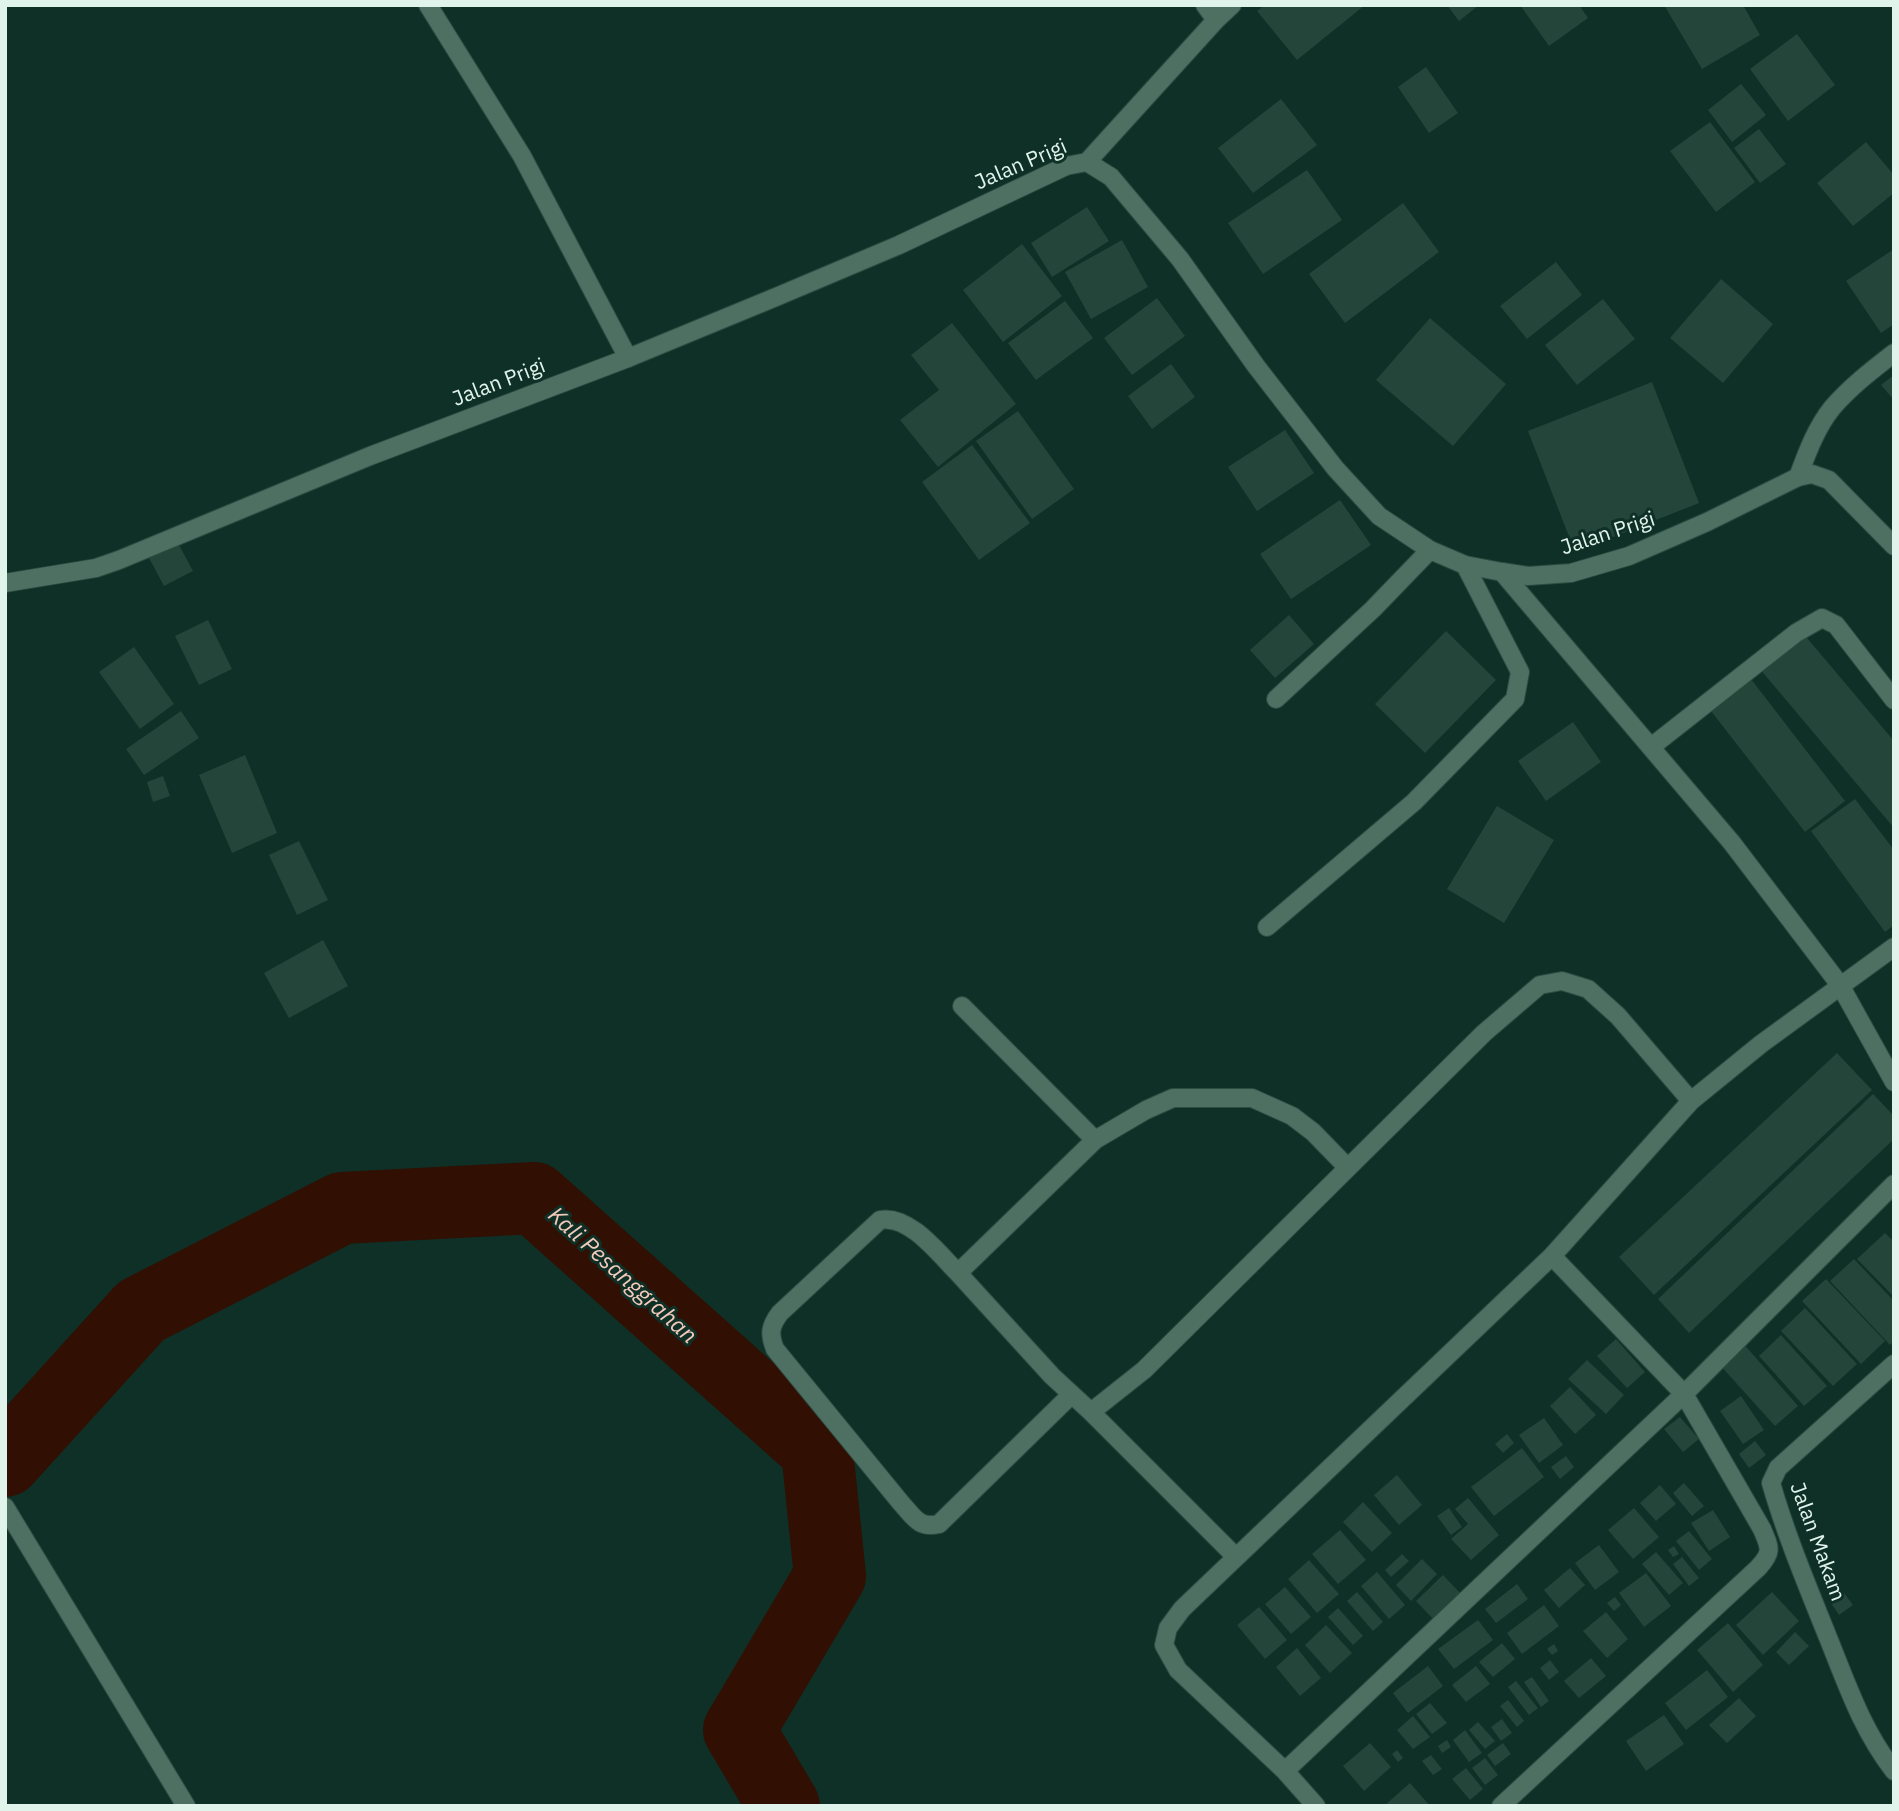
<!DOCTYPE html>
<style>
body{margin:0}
#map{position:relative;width:1899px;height:1811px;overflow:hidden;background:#0f3026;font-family:"IBM Plex Sans",sans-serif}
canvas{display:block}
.frame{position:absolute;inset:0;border:7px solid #e1f4ec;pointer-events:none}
</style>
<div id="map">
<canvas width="1899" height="1811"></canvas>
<div class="frame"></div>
</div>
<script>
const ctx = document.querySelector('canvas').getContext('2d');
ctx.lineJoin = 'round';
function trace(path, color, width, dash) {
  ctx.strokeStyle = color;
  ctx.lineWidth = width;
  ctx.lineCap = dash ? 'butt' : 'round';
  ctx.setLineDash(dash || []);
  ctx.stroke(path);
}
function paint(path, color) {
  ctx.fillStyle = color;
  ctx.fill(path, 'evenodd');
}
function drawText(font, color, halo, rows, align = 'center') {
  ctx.font = font + ' "IBM Plex Sans",sans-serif';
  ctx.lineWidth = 6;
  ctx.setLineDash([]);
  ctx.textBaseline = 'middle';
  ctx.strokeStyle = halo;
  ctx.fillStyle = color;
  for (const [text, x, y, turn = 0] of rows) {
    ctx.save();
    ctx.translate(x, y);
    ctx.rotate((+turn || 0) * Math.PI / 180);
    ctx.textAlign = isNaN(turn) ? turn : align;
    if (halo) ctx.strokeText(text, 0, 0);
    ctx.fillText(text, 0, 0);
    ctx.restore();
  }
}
trace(new Path2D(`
 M5,1461L141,1311L342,1208L534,1198L817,1450L830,1576L739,1730L784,1806`), '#310f03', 72);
paint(new Path2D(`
 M1265,5H1365L1297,60L1257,11Z
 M1447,5H1479L1459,21Z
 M1520,5H1579L1588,18L1549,46Z
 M1664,5H1743L1760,35L1702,69Z
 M1797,34L1835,85L1788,121L1750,69Z
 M1426,67L1458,113L1429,133L1398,87Z
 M1741,84L1766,115L1732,142L1708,110Z
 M1281,99L1317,145L1253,193L1218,148Z
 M1710,122L1755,182L1716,212L1670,151Z
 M1759,129L1786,164L1760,183L1734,148Z
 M1866,142L1894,175V193L1853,226L1817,183Z
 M1307,170L1342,220L1263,274L1228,223Z
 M1403,203L1439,252L1345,323L1309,274Z
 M1087,207L1109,241L1052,277L1031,243Z
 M1122,240L1148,287L1091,319L1065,272Z
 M1022,244L1062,296L1003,342L963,290Z
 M1894,249V324L1881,333L1846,281Z
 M1556,262L1582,295L1527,339L1500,306Z
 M1721,279L1773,324L1723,383L1670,338Z
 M1157,298L1185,336L1132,375L1104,338Z
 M1603,299L1635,339L1577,385L1545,345Z
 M1065,301L1093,338L1036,380L1008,343Z
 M1430,318L1506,384L1453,446L1376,380Z
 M952,323L1016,404L938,467L900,420L939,390L911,355Z
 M1171,364L1195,397L1152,429L1128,396Z
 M1894,375V400L1881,385Z
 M1652,382L1699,503L1575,552L1528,431Z
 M1018,411L1074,489L1032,519L976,441Z
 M1285,430L1314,473L1257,511L1228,467Z
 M972,445L1030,523L979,560L922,482Z
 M1340,500L1371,545L1291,599L1260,554Z
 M178,543L193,571L164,586L149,558Z
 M1289,615L1314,644L1275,678L1250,650Z
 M208,620L232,669L199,685L175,636Z
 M1446,631L1496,680L1425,753L1375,704Z
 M1802,632L1894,741V828L1759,668Z
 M134,647L174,704L140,729L99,672Z
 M1751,679L1845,801L1805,832L1711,711Z
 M181,711L199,738L144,775L126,749Z
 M1573,722L1601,762L1546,801L1518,761Z
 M245,755L277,833L232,853L199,775Z
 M163,776L170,796L153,802L147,782Z
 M1855,799L1894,850V925L1885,932L1811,831Z
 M1497,806L1554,840L1504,923L1447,889Z
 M299,841L328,900L297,915L269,855Z
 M323,940L348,986L289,1018L264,973Z
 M1837,1053L1872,1090L1654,1295L1619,1257Z
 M1873,1094L1894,1116V1139L1689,1333L1658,1299Z
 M1885,1233L1894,1242V1297L1857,1259Z
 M1854,1259L1894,1301V1341L1890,1345L1830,1281Z
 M1826,1279L1885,1341L1861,1364L1802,1301Z
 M1805,1308L1857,1364L1833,1386L1781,1331Z
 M1781,1335L1827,1386L1804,1406L1759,1356Z
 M1616,1339L1645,1372L1627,1388L1597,1356Z
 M1742,1342L1798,1406L1775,1426L1718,1363Z
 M1587,1360L1624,1395L1606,1414L1568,1379Z
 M1570,1387L1596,1415L1575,1434L1550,1406Z
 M1741,1396L1764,1430L1743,1444L1720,1411Z
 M1680,1417L1699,1439L1683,1452L1664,1429Z
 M1544,1418L1563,1445L1539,1463L1519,1435Z
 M1507,1434L1514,1443L1503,1453L1495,1444Z
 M1755,1441L1766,1455L1749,1468L1739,1454Z
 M1522,1448L1544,1477L1494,1516L1471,1487Z
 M1566,1456L1574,1467L1560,1479L1551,1467Z
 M1397,1475L1422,1505L1399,1525L1374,1495Z
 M1684,1483L1704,1506L1692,1516L1673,1493Z
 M1660,1485L1676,1504L1656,1521L1640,1503Z
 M1468,1498L1499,1535L1471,1560L1451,1539L1468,1524L1455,1509Z
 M1363,1502L1392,1533L1372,1552L1343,1522Z
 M1449,1508L1462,1527L1451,1535L1437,1516Z
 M1634,1508L1659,1537L1633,1559L1608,1530Z
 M1713,1510L1730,1537L1709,1551L1691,1523Z
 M1340,1530L1366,1560L1338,1584L1312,1554Z
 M1689,1531L1712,1559L1699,1570L1676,1541Z
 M1599,1545L1619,1572L1595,1590L1575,1563Z
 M1674,1546L1679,1554L1673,1557L1668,1550Z
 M1656,1552L1683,1583L1669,1595L1642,1564Z
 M1402,1554L1409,1561L1391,1577L1385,1570Z
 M1682,1557L1699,1578L1689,1586L1673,1564Z
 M1422,1559L1437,1574L1411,1601L1396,1585Z
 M1309,1560L1339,1594L1317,1613L1288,1579Z
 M1570,1568L1585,1585L1559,1608L1544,1590Z
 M1377,1572L1405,1605L1389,1619L1361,1586Z
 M1646,1573L1671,1606L1644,1627L1619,1593Z
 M1443,1575L1462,1595L1435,1621L1416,1601Z
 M1517,1584L1528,1599L1496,1623L1485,1609Z
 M1285,1587L1311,1617L1291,1634L1265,1604Z
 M1842,1590L1853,1605L1839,1615L1829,1600Z
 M1357,1592L1383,1622L1373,1631L1347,1601Z
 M1772,1592L1799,1621L1763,1655L1736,1625Z
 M1615,1597L1621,1605L1614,1611L1607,1603Z
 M1544,1605L1559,1626L1522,1654L1507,1633Z
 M1259,1607L1287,1640L1265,1659L1237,1625Z
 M1338,1608L1363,1636L1353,1645L1328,1617Z
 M1606,1612L1628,1639L1607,1658L1583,1631Z
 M1478,1620L1493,1640L1454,1669L1438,1649Z
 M1728,1623L1763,1665L1733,1692L1697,1650Z
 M1326,1625L1352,1653L1330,1673L1305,1645Z
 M1795,1632L1809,1646L1789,1665L1776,1652Z
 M1502,1643L1515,1659L1493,1677L1479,1662Z
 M1554,1644L1558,1651L1552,1655L1547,1649Z
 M1297,1648L1321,1678L1300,1696L1276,1667Z
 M1591,1658L1606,1676L1579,1698L1564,1681Z
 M1550,1660L1559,1672L1549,1680L1540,1668Z
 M1428,1666L1443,1686L1408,1713L1393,1693Z
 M1476,1666L1490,1684L1466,1702L1452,1685Z
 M1707,1670L1728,1697L1686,1730L1665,1703Z
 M1532,1677L1549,1701L1541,1707L1524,1682Z
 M1516,1681L1538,1708L1529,1715L1508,1687Z
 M1739,1698L1756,1716L1727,1743L1709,1725Z
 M1508,1700L1524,1721L1517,1727L1500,1706Z
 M1430,1703L1447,1723L1432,1734L1416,1714Z
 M1664,1715L1684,1744L1646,1771L1626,1741Z
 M1413,1716L1430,1737L1413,1749L1397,1730Z
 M1502,1719L1512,1733L1501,1741L1491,1727Z
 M1478,1722L1495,1741L1485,1749L1469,1730Z
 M1465,1730L1482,1753L1469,1762L1453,1740Z
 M1447,1740L1451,1747L1442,1753L1438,1746Z
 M1370,1743L1391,1767L1364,1791L1343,1766Z
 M1503,1743L1511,1754L1495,1766L1487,1755Z
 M1397,1750L1403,1758L1398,1762L1392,1754Z
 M1431,1755L1442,1769L1433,1775L1422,1761Z
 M1485,1758L1498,1775L1485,1785L1472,1768Z
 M1466,1768L1483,1789L1470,1800L1452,1779Z
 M1410,1783L1430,1806H1384Z`), '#24453a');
const minor = new Path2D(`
 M428,5L522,156L628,358
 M1205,5L1216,20
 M1087,162L1216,20L1232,5
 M1798,477C1807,453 1816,428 1832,408C1850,387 1872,370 1894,353
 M1502,572L1732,843L1840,985L1894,1082
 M1276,699L1373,609L1430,550
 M1651,747L1796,633L1822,618L1836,625L1894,700
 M1267,927L1414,802L1515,699L1520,672L1465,565
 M962,1006L1095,1140
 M958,1273C939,1254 909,1214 880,1220L780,1313C770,1326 769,1334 775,1349L901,1503C914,1517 919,1529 939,1524L1071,1395
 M1894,1364L1778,1468L1771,1483C1786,1535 1807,1585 1827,1635C1847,1684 1861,1728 1894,1771
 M1091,1412L1144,1370L1484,1033L1540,985L1562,981L1588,989L1618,1016L1691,1101
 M5,1507L186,1806
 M1236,1557L1091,1412L1052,1376L958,1273L1095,1140L1146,1110L1173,1098H1252L1292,1116L1313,1132L1347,1167
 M1285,1771L1684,1394L1894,1184
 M1316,1806L1285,1771L1178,1670L1164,1645L1168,1628L1182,1609L1552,1256L1691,1101L1761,1044L1894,947
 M1501,1806L1758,1568C1773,1552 1770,1548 1762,1529L1684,1394L1552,1256`);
const tertiary = new Path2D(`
 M5,583L96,568L119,560L370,456L628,358L776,297L899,245L1066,166L1087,162L1111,177L1180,259L1256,366L1335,468L1379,516L1430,550L1465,565L1502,572L1528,576L1571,573L1629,556L1707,522L1798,477L1812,474L1829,480L1894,546`);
trace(minor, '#2c4b42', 20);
trace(tertiary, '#2c4b42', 20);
trace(minor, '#4d7063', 18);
trace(tertiary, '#4d7063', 18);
drawText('21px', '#e1f4ec', '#0f3026', [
 ["Jalan Prigi",1021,165,-23],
 ["Jalan Prigi",499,383,-21],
 ["Jalan Prigi",1608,534,-18],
 ["Jalan Makam",1817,1542,70]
]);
drawText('italic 23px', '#f4cabb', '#0f3026', [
 ["Kali Pesanggrahan",622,1276,42]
]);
</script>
